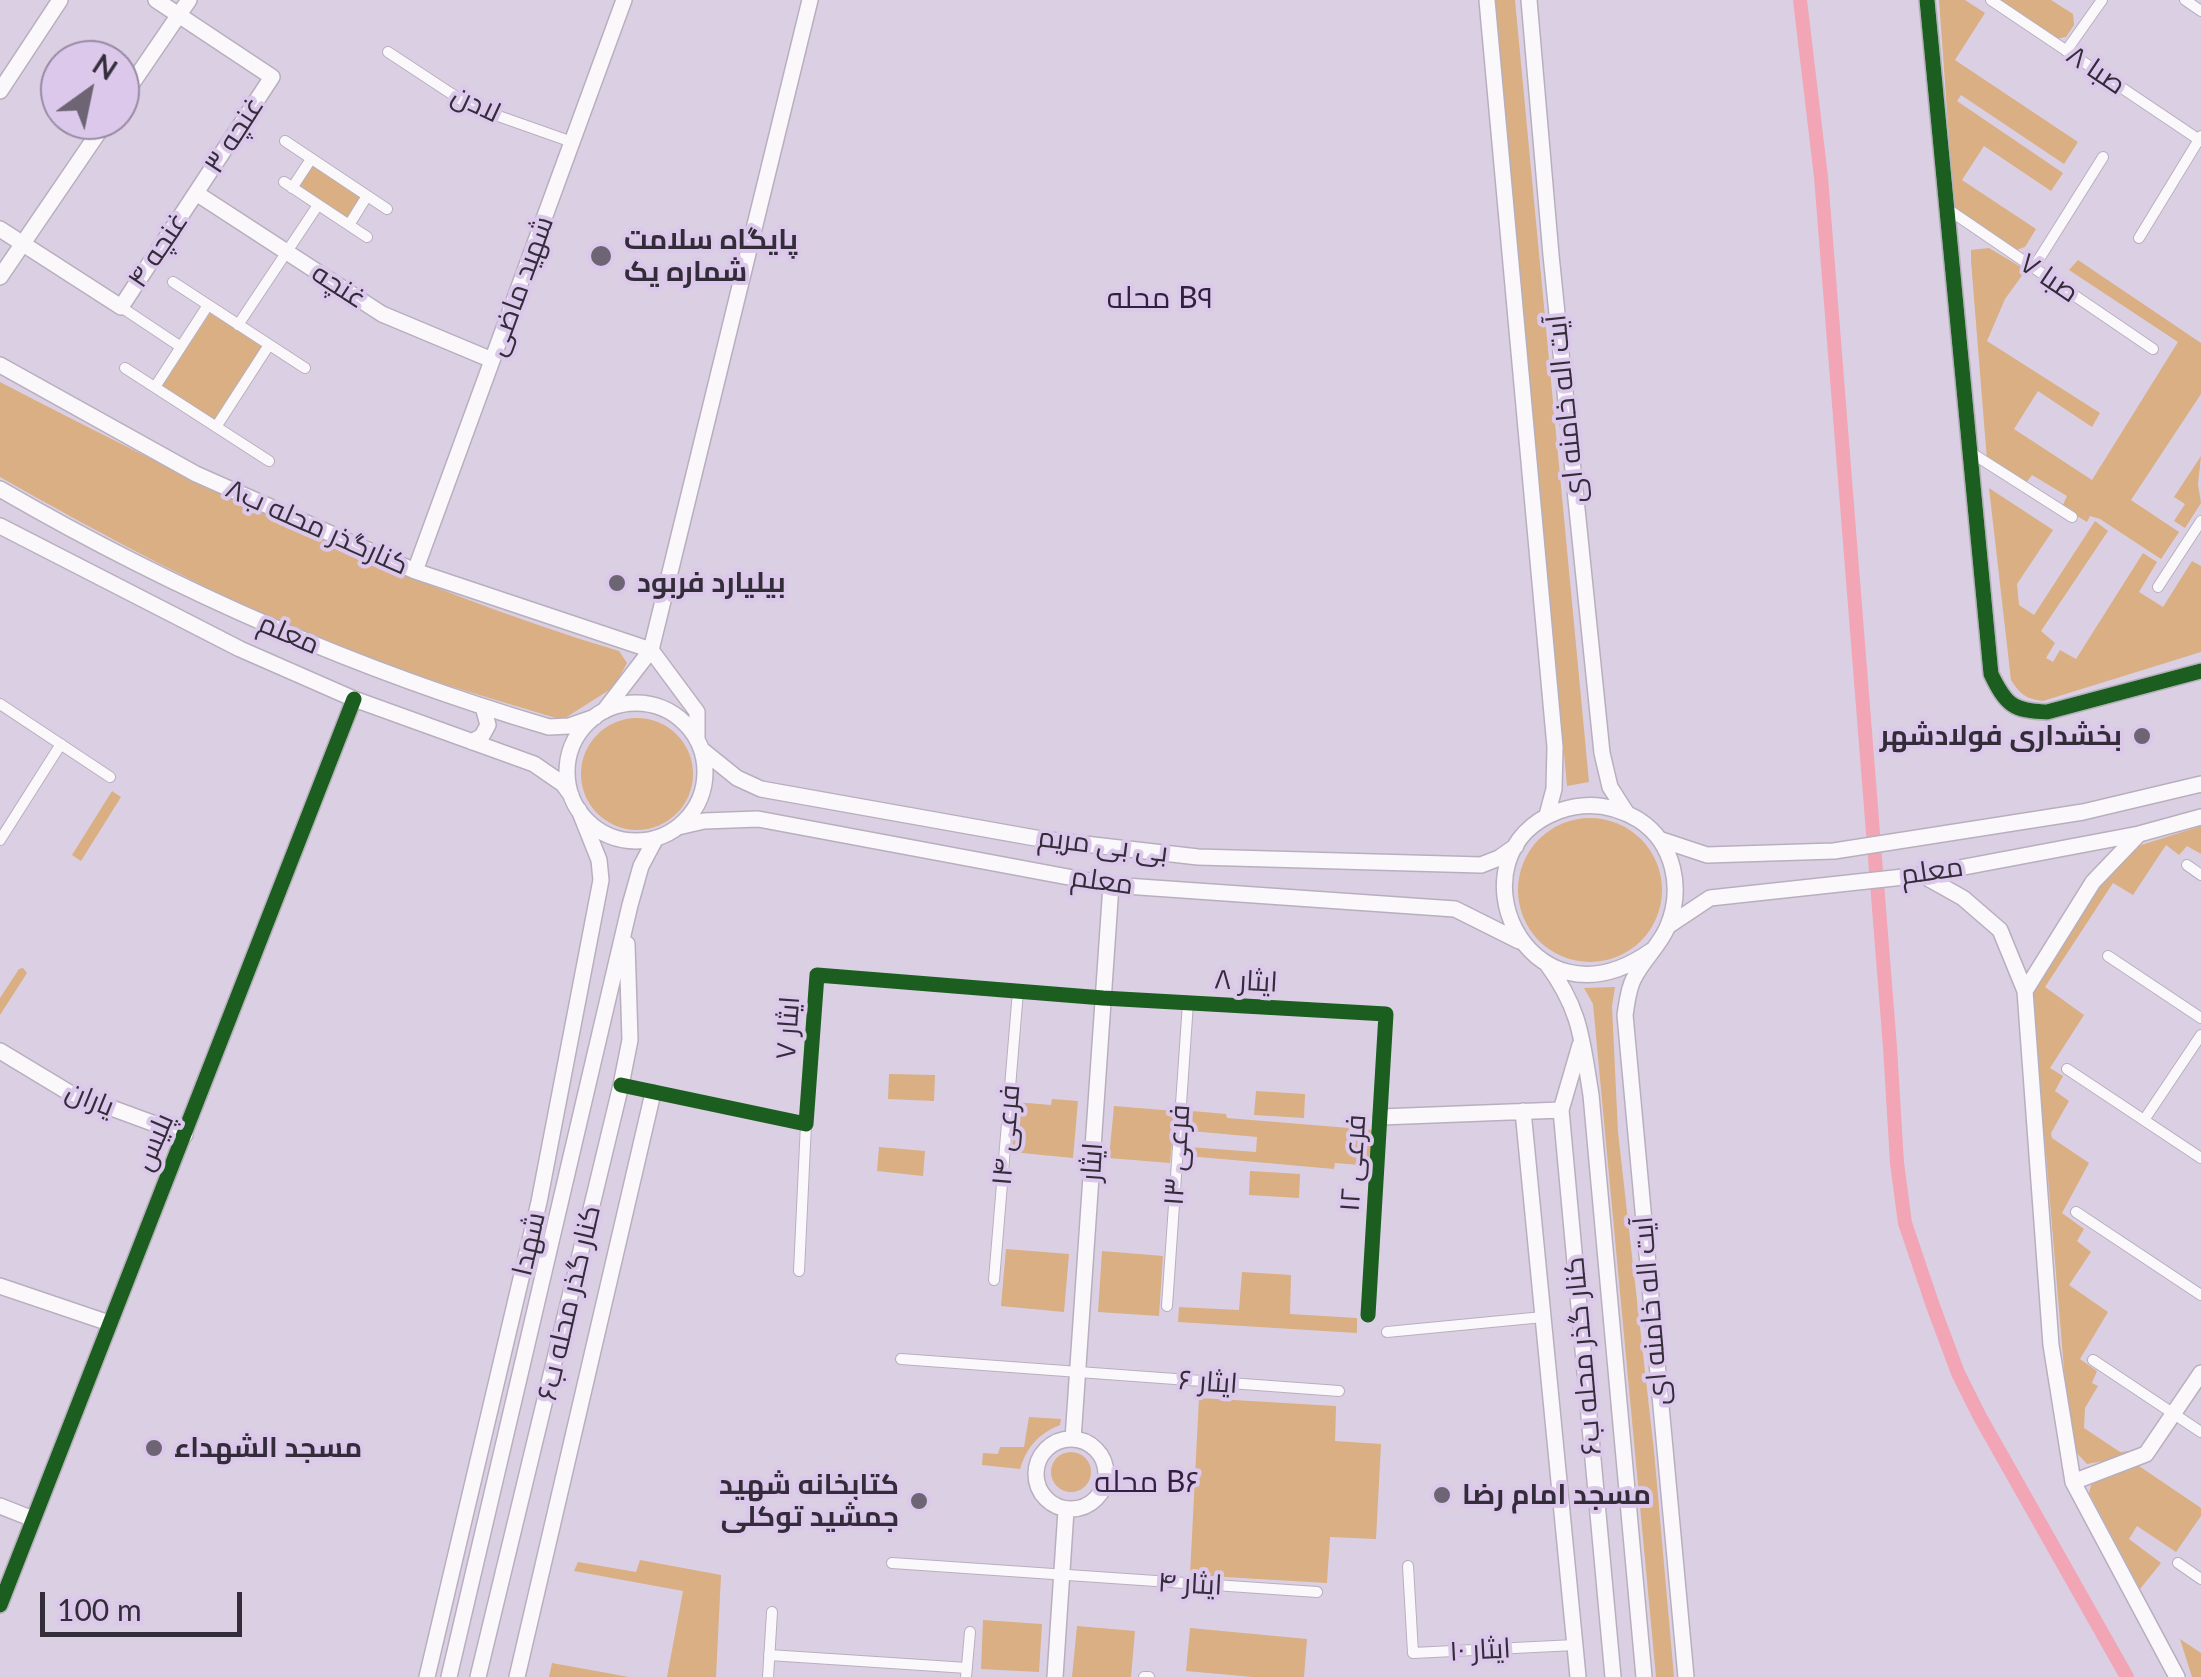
<!DOCTYPE html>
<meta charset="utf-8">
<style>
body{margin:0}
#map{position:relative;width:2201px;height:1677px;overflow:hidden;background:#dbd0e3;font-family:Lato,sans-serif}
canvas{display:block}
.north{position:absolute;left:40px;top:40px;width:100px;height:100px;box-sizing:border-box;background:#dcc8eb;border:2px solid #988aa4;border-radius:50%;rotate:33deg;font-size:28px;font-weight:700;line-height:40px;text-align:center;color:#332c39}
.north::after{content:'';display:block;margin:auto;width:35px;height:45px;background:#6e6574;clip-path:polygon(50% 0,100% 100%,50% 72%,0 100%)}
.scale{position:absolute;left:40px;top:1592px;width:202px;height:45px;box-sizing:border-box;border:5px solid #332c39;border-top:0;padding-left:12px;font-size:30px;line-height:35px;white-space:nowrap;color:#332c39;-webkit-text-stroke:8px #dcc8eb;paint-order:stroke}
</style>
<div id="map">
<canvas width="2201" height="1677"></canvas>
<div class="north">N</div>
<div class="scale">100 m</div>
</div>
<script>
const ctx = document.querySelector('canvas').getContext('2d');
ctx.lineJoin = 'round';
function paint(path, color) {
  ctx.fillStyle = color;
  ctx.fill(path, 'evenodd');
}
function trace(path, color, width, dash) {
  ctx.strokeStyle = color;
  ctx.lineWidth = width;
  ctx.lineCap = dash ? 'butt' : 'round';
  ctx.setLineDash(dash || []);
  ctx.stroke(path);
}
function drawText(font, color, halo, rows, align = 'center') {
  ctx.font = font + ' Lato,Cairo,sans-serif';
  ctx.lineWidth = 8;
  ctx.setLineDash([]);
  ctx.textBaseline = 'middle';
  ctx.strokeStyle = halo;
  ctx.fillStyle = color;
  for (const [text, x, y, turn = 0] of rows) {
    ctx.save();
    ctx.translate(x, y);
    ctx.rotate((+turn || 0) * Math.PI / 180);
    ctx.textAlign = isNaN(turn) ? turn : align;
    if (halo) ctx.strokeText(text, 0, 0);
    ctx.fillText(text, 0, 0);
    ctx.restore();
  }
}
paint(new Path2D(`
 M1495,0H1515L1589,782L1567,786Z
 M1939,0H1965L1985,13L1955,60L2078,142L2064,164L1961,95L1957,101L2063,173L2051,191L1984,146L1962,180L2036,229L2025,247L2016,250L1954,207Z
 M1998,0H2051L2073,14L2074,25L2066,37L2055,39Z
 M313,163L364,196L348,221L297,188Z
 M1989,248L2026,270L2005,299L1987,341L2100,413L2092,427L2038,391L2014,429L2092,480L2178,342L2069,270L2078,260L2201,343V394L2131,500L2179,532L2161,559L2100,519L2090,516L2087,522L2062,507L2067,496L2032,475L2026,483L1987,460L1971,261V250Z
 M210,313L263,347L215,421L162,386Z
 M0,382C201,486 402,586 619,651L627,663L614,687L562,720C484,696 404,674 329,643C216,596 106,537 0,477Z
 M2201,456L2198,484L2201,503L2185,528L2174,521L2185,504L2174,497Z
 M1989,488L2053,530L2017,584L2019,605L2034,615L2095,521L2108,531L2041,631L2055,643L2046,658L2053,662L2060,650L2076,659L2143,553L2157,562L2139,592L2163,607L2192,561L2201,566V652L2043,701C2026,699 2020,694 2011,680Z
 M581 774a56 56 0 1 1 112 0a56 56 0 1 1-112 0Z
 M112,791L121,797L81,861L72,855Z
 M1518 890a72 72 0 1 1 144 0a72 72 0 1 1-144 0Z
 M2201,826V854L2187,846L2179,855L2166,845L2133,895L2113,883L2045,987L2084,1015L2050,1068L2063,1076L2055,1091L2069,1101L2051,1133L2052,1138L2089,1163L2062,1213L2084,1229L2077,1241L2091,1252L2069,1285L2108,1312L2080,1359L2097,1371L2092,1383L2098,1386L2085,1408L2084,1428L2120,1452L2130,1451L2126,1457L2087,1464L2074,1450L2068,1417L2045,1142L2028,993L2102,880L2122,860L2138,846Z
 M23,968L27,973L0,1015V998L19,969Z
 M1615,987L1612,1006L1618,1132L1654,1451L1674,1677H1656L1593,1004L1584,988Z
 M889,1074L935,1075L934,1101L888,1099Z
 M1256,1091L1305,1094L1304,1118L1254,1115Z
 M1052,1099L1078,1101L1073,1158L1012,1152L1016,1102L1051,1105Z
 M1114,1106L1175,1111L1170,1163L1109,1158Z
 M1192,1111L1226,1114L1227,1118L1374,1130L1371,1166L1335,1163L1334,1169L1188,1156L1189,1147L1256,1152L1257,1137L1191,1131Z
 M879,1147L925,1151L923,1176L877,1171Z
 M1250,1171L1300,1174L1299,1198L1249,1195Z
 M1006,1249L1069,1254L1064,1312L1001,1306Z
 M1102,1251L1163,1256L1159,1316L1098,1312Z
 M1242,1272L1291,1275L1290,1314L1357,1318V1333L1178,1322L1179,1307L1239,1310Z
 M1199,1398L1336,1406L1335,1441L1381,1444L1376,1539L1330,1537L1327,1583L1190,1575Z
 M1029,1417L1061,1419L1060,1425C1038,1434 1027,1447 1020,1469L982,1465L983,1453L998,1454L1000,1447H1024Z
 M1051 1472a20 20 0 1 1 40 0a20 20 0 1 1-40 0Z
 M2139,1466L2201,1508V1516L2176,1552L2137,1526L2129,1539L2161,1563L2140,1589L2089,1493L2091,1485L2105,1476Z
 M640,1560L721,1575L716,1677H667L683,1591L574,1571L578,1562L636,1572Z
 M983,1620L1042,1624L1039,1672L981,1669Z
 M1077,1626L1135,1631L1131,1677H1072Z
 M1190,1628L1307,1639L1304,1677H1253L1186,1671Z
 M2180,1639L2201,1653V1677H2192Z
 M552,1663L629,1677H549Z`), '#d9af83');
trace(new Path2D(`
 M1800,0L1821,177L1890,1047L1897,1163L1905,1223L1933,1306L1958,1373L1980,1417L2127,1677`), '#f1a5b5', 14);
const street = new Path2D(`
 M1991,0L2201,141
 M2185,0L2201,11
 M2066,51L2102,0
 M388,52L470,106L572,142
 M285,141L387,209
 M284,182L367,237
 M292,188L311,159
 M1946,208L2153,349
 M349,225L367,196
 M2139,238L2201,136
 M2034,267L2103,157
 M173,282L305,368
 M121,307L181,347
 M238,325L318,205
 M125,368L269,461
 M155,387L208,305
 M216,427L269,345
 M1970,452L2072,517
 M2158,587L2201,521
 M0,704L110,777
 M0,840L61,744
 M2187,865L2201,875
 M2108,956L2201,1018
 M2067,1069L2201,1158
 M621,1085L806,1124L817,975L1103,998L1386,1014L1368,1315
 M2144,1120L2201,1035
 M2076,1212L2201,1295
 M799,1271L806,1124
 M994,1280L1018,991
 M1167,1306L1188,1003
 M1387,1332L1543,1317
 M901,1359L1339,1391
 M2093,1360L2201,1432
 M892,1563L1317,1592
 M2178,1563L2201,1579
 M1408,1566L1413,1653L1575,1645
 M769,1655L967,1668
 M768,1677L772,1612
 M966,1677L970,1632
 M1144,1677H1149`);
const secondary = new Path2D(`
 M1487,0L1555,747L1554,789L1547,815
 M1529,0L1551,255L1602,753L1610,787L1626,812
 M1927,0L1991,674C2006,705 2013,711 2047,712L2201,671
 M0,91L60,0
 M120,101L189,0
 M196,193L382,314L492,360
 M0,229L121,307L272,77L156,0
 M0,277L107,120
 M0,365L196,474L415,571L651,650
 M0,489C174,590 356,670 549,727L569,726L595,717
 M0,526L240,649L354,699L534,764L563,784L571,795
 M415,571L624,0
 M651,650L697,712V740
 M567 772a69 69 0 1 1 138 0a69 69 0 1 1-138 0Z
 M604,711L651,650L810,0
 M472,742L482,736L488,725L483,707
 M701,749L737,778L761,789L1041,839L1198,857L1481,865L1499,858L1516,846
 M678,827L704,821L758,819L1111,885L1455,909L1519,941
 M1662,840L1707,855L1834,851L2083,812L2201,784
 M1922,875L1963,898L2000,930L2025,991L2051,1345L2073,1482L2177,1677
 M1668,926L1710,898L1922,875L2139,834L2201,817
 M1651,951C1526,1039 1445,853 1559,811C1587,801 1614,805 1639,820C1674,843 1684,889 1667,928C1659,946 1643,960 1634,978C1628,989 1627,1003 1625,1015L1686,1677
 M1547,964C1581,1010 1582,1040 1591,1095L1644,1677
 M2025,991L2093,882L2139,834
 M1580,1045L1561,1110L1613,1677
 M0,1051L68,1092L185,1135
 M1523,1111L1578,1677
 M1381,1117L1561,1110
 M0,1286L109,1323
 M1036 1474a35 35 0 1 1 70 0a35 35 0 1 1-70 0Z
 M1073,1439L1111,885
 M2073,1482L2146,1454L2201,1373
 M0,1506L33,1519
 M0,1605L354,699
 M427,1677L539,1202L601,880L599,860L579,810
 M449,1677L630,905L641,866L656,838
 M478,1677L621,1085L630,1040L627,944
 M517,1677L653,1093
 M1055,1677L1066,1510`);
trace(street, '#b8afbe', 12);
trace(secondary, '#b8afbe', 18);
trace(street, '#faf8fb', 10);
trace(secondary, '#faf8fb', 15);
trace(new Path2D(`
 M1927,0L1991,674C2006,705 2013,711 2047,712L2201,671
 M621,1085L806,1124L817,975L1103,998L1386,1014L1368,1315
 M0,1605L354,699`), '#1b5e20', 15);
for (const [x, y, r, color] of [
 [601,256,12,"#6e6574"],
 [617,583,10,"#6e6574"],
 [2142,736,10,"#6e6574"],
 [154,1448,10,"#6e6574"],
 [1442,1495,10,"#6e6574"],
 [919,1501,10,"#6e6574"]
]) {
  const dot = new Path2D();
  dot.arc(x, y, r, 0, 2 * Math.PI);
  ctx.fillStyle = color;
  ctx.fill(dot);
  trace(dot, '#dcc8eb', 4);
}
drawText('28px', '#332c39', '#dcc8eb', [
 ["صبا ۸",2096,70,34],
 ["لادن",476,104,25],
 ["غنچه ۳",234,135,-57],
 ["غنچه ۴",158,250,-56],
 ["صبا ۷",2049,278,34],
 ["غنچه",339,286,33],
 ["شهید ماضی",520,286,-70],
 ["آیت اله خامنه ای",1566,409,-96],
 ["کنارگذر محله ب۸",317,527,24],
 ["معلم",289,634,23],
 ["بی بی مریم",1103,845,7],
 ["معلم",1932,871,-8],
 ["معلم",1102,881,8],
 ["ایثار ۸",1246,981,3],
 ["ایثار ۷",788,1028,-86],
 ["یاران",90,1099,22],
 ["فرعی ۱۴",1006,1135,-85],
 ["پلیس",154,1142,-67],
 ["فرعی ۱۳",1177,1155,-86],
 ["ایثار",1092,1162,-86],
 ["فرعی ۱۲",1353,1163,-86],
 ["شهدا",529,1244,-77],
 ["کنار گذر محله ب۶",569,1303,-77],
 ["آیت اله خامنه ای",1651,1311,-95],
 ["کنار گذر محله ب۶",1583,1356,-95],
 ["ایثار ۶",1208,1382,4],
 ["ایثار ۴",1190,1584,3],
 ["ایثار ۱۰",1480,1650,-3]
]);
drawText('bold 28px', '#332c39', '#dcc8eb', [
 ["پایگاه سلامت",624,240],
 ["شماره یک",624,272],
 ["بیلیارد فربود",637,583],
 ["بخشداری فولادشهر",2122,736,"right"],
 ["مسجد الشهداء",174,1448],
 ["کتابخانه شهید",899,1485,"right"],
 ["جمشید توکلی",899,1517,"right"],
 ["مسجد امام رضا",1462,1495]
], 'left');
drawText('30px', '#32213c', '#dcc8eb', [
 ["محله B۹",1160,298],
 ["محله B۶",1147,1482]
]);
</script>
